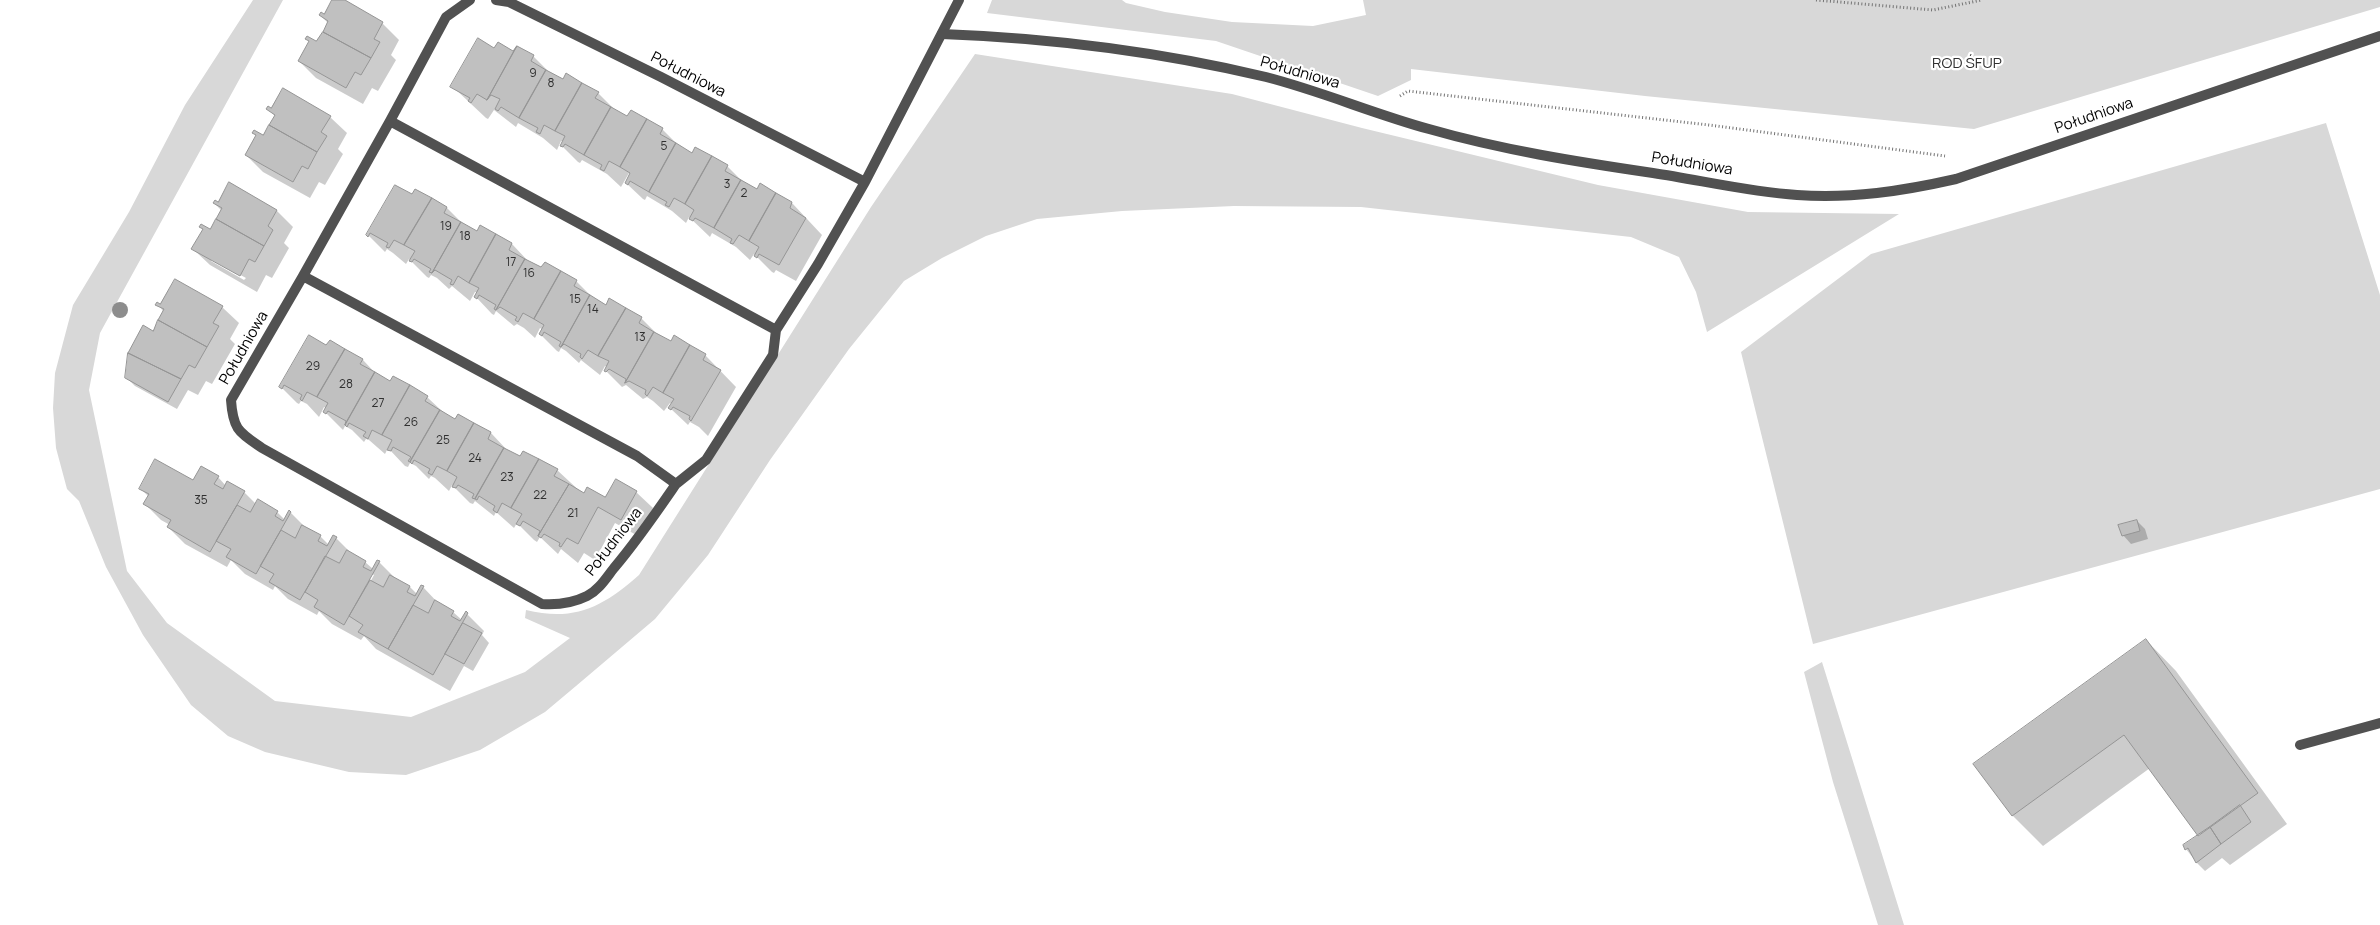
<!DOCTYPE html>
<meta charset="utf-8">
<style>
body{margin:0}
canvas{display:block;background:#fff}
</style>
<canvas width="2380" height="925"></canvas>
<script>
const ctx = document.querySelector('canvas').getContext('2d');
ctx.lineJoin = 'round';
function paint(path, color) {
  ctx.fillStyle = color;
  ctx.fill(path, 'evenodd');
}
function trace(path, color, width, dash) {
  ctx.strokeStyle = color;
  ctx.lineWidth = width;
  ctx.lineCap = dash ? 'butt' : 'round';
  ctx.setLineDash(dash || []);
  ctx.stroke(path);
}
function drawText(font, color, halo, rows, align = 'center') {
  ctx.font = font + ' Manrope,sans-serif';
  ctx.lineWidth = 4.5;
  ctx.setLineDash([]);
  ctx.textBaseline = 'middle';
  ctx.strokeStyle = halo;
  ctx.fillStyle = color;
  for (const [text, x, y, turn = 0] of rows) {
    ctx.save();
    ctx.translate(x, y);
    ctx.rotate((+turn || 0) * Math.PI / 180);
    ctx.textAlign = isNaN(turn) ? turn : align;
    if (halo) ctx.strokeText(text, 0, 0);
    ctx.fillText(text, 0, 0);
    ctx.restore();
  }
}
paint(new Path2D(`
 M253,0H283L100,333L89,390L127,571L167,623L275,701L411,717L525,672L570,638L525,618L526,610C574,622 603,607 639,575L871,207L975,54L1232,94L1362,128L1598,185L1748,212L1899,214L1707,332L1696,292L1679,257L1631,237L1361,207L1234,206L1122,211L1037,219L986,236L942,258L904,281L849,349L770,460L708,555L655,619L576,686L545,712L480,750L406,775L349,772L265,752L228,736L191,705L143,635L106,567L79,501L67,489L56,448L53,408L55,373L73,305L129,212L185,105Z
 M992,0H1122L1126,3L1165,12L1232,22L1313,26L1366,15L1363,0H2380V7L1974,129L1645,96L1411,69V80L1378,96L1216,41L987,13Z
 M2326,123L2380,295V489L1813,644L1741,352L1871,254Z
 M1822,662L1904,925H1878L1833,782L1804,672Z`), '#d8d8d8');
paint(new Path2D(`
 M334,0H343L382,23L399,40L391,55L396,60L378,91L372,88L363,104L316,78L299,61L310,42L307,39L317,43L328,23L320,15L324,16Z
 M495,50L533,56L550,73L563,81L598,93L615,110L628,117L631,112L662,129L679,146L692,154L727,166L744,183L757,191L761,185L792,203L822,235L796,281L776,270L774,273L772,272L754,254L750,260L736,247L712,233L710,237L689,217L686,223L672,211L647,196L645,200L643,199L626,183L631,174L629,173L621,187L607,174L582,160L580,163L578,162L562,146L564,142L561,141L557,150L543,138L518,123L516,127L494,110L488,119L486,118L452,86Z
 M268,109L330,117L347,133L338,149L343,154L325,185L319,182L310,198L263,172L246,155L264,137L276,117Z
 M413,196L447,208L463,224L477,233L481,227L512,244L528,261L542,269L576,281L593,298L607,306L641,318L658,335L671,343L674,337L705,355L736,387L708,436L699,427L690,422L688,425L687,424L670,408L672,404L670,403L664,411L653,401L647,397L643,399L626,385L622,387L605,370L607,367L605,366L600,375L581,360L579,363L566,351L561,348L559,352L557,351L540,334L543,330L540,328L535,338L524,328L517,324L514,326L496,311L494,315L492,314L476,297L478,293L475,292L470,301L452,286L449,289L437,278L431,275L429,278L427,277L409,259L406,264L393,253L387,249L385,252L368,235Z
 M214,203L277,211L293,227L284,243L289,248L272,278L266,275L257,292L210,265L193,249L211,231L222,211ZM211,259L246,278L244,280L211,261Z
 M157,304L222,307L239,323L230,339L235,344L212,384L206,381L198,395L188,390L177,409L135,386L126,377L164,312Z
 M327,347L345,350L363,360L378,376L427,397L444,413L456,421L459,416L491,433L507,450L521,458L557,470L584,495L606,499L636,492L653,508L638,536L615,523L595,560L584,553L578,563L561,549L558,554L540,537L537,542L534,540L517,523L514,528L496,512L494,516L475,501L473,504L470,503L452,485L449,491L435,478L431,476L429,479L416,466L410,463L408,467L405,466L388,448L385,454L369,440L366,439L364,442L352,430L345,426L343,430L325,412L327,409L324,407L319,417L307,404L301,401L299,404L297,403L281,387Z
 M218,477L226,486L244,492L256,504L277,512L285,520L291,513L307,529L320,536L329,545L336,538L352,554L365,562L373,569L378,561L397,580L410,587L417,594L423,587L440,605L453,612L462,620L467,614L484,631L482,635L489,643L473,671L464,666L450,691L376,649L364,636L361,640L332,624L319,611L317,615L288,599L275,586L273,590L245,574L231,560L227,567L185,544L168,527L170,525L161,520L145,504L149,497L141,489ZM372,574L374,575L368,586L365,585Z
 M2137,521L2145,529L2148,539L2131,544L2123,535Z
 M2146,640L2176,671L2287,824L2230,865L2222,858L2205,871L2197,863L2186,849L2200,835L2150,768L2043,846L2013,816L1975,764Z`), '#0003');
const building = new Path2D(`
 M332,0H345L383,22L374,39L380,42L371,58L323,32L328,21L319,15L321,12L324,14Z
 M323,32L371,58L361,75L355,72L346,88L298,61L309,41L305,39L307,36L316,41Z
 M478,38L494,48L498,42L513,51L517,46L487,100L477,94L471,103L468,101L470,98L450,87Z
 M517,46L534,55L531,61L546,70L519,118L501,107L498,111L495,109L500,99L491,95L487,100Z
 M546,70L563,79L566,73L582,83L555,131L544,125L540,134L536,132L538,128L519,118Z
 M582,83L599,92L595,98L611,107L584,155L565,144L563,147L560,146L565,136L555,131Z
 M283,88L331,116L321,132L327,136L317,152L269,125L275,115L266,109L268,106L271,108Z
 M611,107L627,116L631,110L647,119L620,167L609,161L604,171L600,169L602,165L584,155Z
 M647,119L663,128L660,134L676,143L649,192L630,181L628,185L625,183L630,173L620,167Z
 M269,125L317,152L308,169L302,166L293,182L245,155L256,135L252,133L254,130L263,135Z
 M676,143L692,153L695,147L712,156L685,204L674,198L669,207L665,205L667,202L649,192Z
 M712,156L728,165L725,171L741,180L714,228L695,218L693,221L689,219L694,210L685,204Z
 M741,180L757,189L760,183L776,193L749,241L739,235L733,244L730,243L732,239L714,228Z
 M229,182L277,210L268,226L273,230L264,246L216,219L222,208L213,203L215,200L218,202Z
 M395,185L412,194L415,189L432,198L404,245L394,240L389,248L386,247L388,243L370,233L368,237L366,235Z
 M776,193L792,202L790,208L806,218L779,265L759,254L757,258L754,256L759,247L749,241Z
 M432,198L447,207L444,213L461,222L432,273L429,272L431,269L414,259L412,262L409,261L415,251L404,245Z
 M216,219L264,246L255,262L249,259L240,276L191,249L203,229L199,227L201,224L210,229Z
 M461,222L477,231L480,225L496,234L469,283L458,276L453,285L450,284L452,280L435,270L432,273Z
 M496,234L512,243L509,250L525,259L496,310L494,309L496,305L479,295L477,299L474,297L479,288L469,283Z
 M525,259L541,267L545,262L561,271L534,319L523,313L518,322L515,320L517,317L500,307L496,310Z
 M561,271L577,280L574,286L590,295L561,347L559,346L561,342L544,332L542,336L539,334L544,325L534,319Z
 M175,279L223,306L213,323L219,326L207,347L158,320L164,309L155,305L157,302L160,304Z
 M590,295L606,305L609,298L626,308L598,356L588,350L582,359L580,357L581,354L564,344L561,347Z
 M626,308L642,317L639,323L654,332L625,383L626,379L609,369L606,372L604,371L609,361L598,356Z
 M158,320L207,347L195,368L189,365L181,379L128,353L143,325L153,331Z
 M654,332L671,341L674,335L690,345L663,393L653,387L647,396L645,394L646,390L629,381L625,383Z
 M309,335L326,345L330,340L345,349L317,397L307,392L302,401L300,399L302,395L284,385L282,389L279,387Z
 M690,345L706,354L703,360L721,370L691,421L689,419L690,416L673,407L671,410L668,408L674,399L663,393Z
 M345,349L363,359L360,364L375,372L345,425L346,421L328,411L326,414L323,412L328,403L317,397Z
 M128,353L181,379L168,402L125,378Z
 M375,372L390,381L393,376L410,385L382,435L372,430L368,439L363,436L366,432L349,423L347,427L345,425Z
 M410,385L428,396L425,401L440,410L410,462L408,461L411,457L393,447L391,451L387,450L392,440L382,435Z
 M440,410L455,419L458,414L474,423L447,471L437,466L432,475L428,473L430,469L414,460L412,464L410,462Z
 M474,423L491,432L488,439L504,448L475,499L472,498L474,494L458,485L456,488L452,487L457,477L447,471Z
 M504,448L520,456L523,451L539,459L511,508L502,503L497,513L493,510L495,506L479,496L477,500L475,499Z
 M155,459L193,480L201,466L219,476L214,484L223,489L227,481L245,491L210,552L167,527L171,520L143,504L149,494L139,489Z
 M539,459L558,469L554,476L569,484L538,536L540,531L523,521L520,526L516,524L522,514L511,508Z
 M616,479L637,491L621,520L598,507L578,544L567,538L561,547L559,546L560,543L544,534L541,538L538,536L569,484L584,493L587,487L605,497Z
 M258,499L278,511L275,516L283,521L289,510L291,512L256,574L226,557L231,549L216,541L237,505L250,512Z
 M2137,520L2140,531L2122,536L2118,525Z
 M302,525L321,535L318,541L327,546L333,535L337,537L300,600L269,582L274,574L260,566L281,530L295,538Z
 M347,550L366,561L363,567L371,571L377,560L380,561L344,625L314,607L318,600L305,592L325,556L339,563Z
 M390,575L410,586L407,592L415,596L421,585L424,586L388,649L358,632L363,625L349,616L370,580L383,587Z
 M435,600L454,611L451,616L460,621L466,611L468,613L433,675L388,649L413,605L428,613Z
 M463,623L482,633L464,664L445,654Z
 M2146,639L2258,793L2198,836L2124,735L2012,816L1973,764Z
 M2240,805L2251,822L2221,844L2210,827Z
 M2210,827L2221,844L2196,863L2188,848L2185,850L2183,845Z`);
paint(building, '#c0c0c0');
trace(building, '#959595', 1);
trace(new Path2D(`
 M1816,0L1933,10L1982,0
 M1400,96L1408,91L1709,125L1945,156`), '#737373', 3, [1, 2.5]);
trace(new Path2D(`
 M496,0L509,2L661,77L865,182L959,0
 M390,121L776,330L818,264L865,182
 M303,276L231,400C233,430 239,432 262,448L542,604C558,605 573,603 587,596C599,590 606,578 614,568C637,541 656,513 676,484L637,456L303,276L390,121L446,17L470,0
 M676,484L706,460L773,355L776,330
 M2300,745L2380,723`), '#515151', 10);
trace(new Path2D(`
 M942,34C1050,38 1161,52 1266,77C1321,91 1374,114 1429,129C1502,150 1578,162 1653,173C1700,180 1749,192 1797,195C1851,199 1903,191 1956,179L2380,36`), '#515151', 10);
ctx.fillStyle = '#8d8d8d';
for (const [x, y] of [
 [120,310]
]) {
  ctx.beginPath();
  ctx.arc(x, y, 8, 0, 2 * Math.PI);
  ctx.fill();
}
drawText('12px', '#303030', null, [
 ["9",533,74],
 ["8",551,84],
 ["5",664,147],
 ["3",727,185],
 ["2",744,194],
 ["19",446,227],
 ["18",465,237],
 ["17",511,263],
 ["16",529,274],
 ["15",575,300],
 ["14",593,310],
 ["13",640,338],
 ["29",313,367],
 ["28",346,385],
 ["27",378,404],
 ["26",411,423],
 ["25",443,441],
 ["24",475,459],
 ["23",507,478],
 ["22",540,496],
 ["35",201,501],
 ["21",573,514]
]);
drawText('15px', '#2f2f2f', '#fff', [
 ["ROD ŚFUP",1967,64]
]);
drawText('15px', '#000', '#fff', [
 ["Południowa",1300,73,16],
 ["Południowa",688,75,27],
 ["Południowa",2094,116,-19],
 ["Południowa",1692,164,9],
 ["Południowa",244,348,-60],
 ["Południowa",614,542,-52]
]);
</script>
